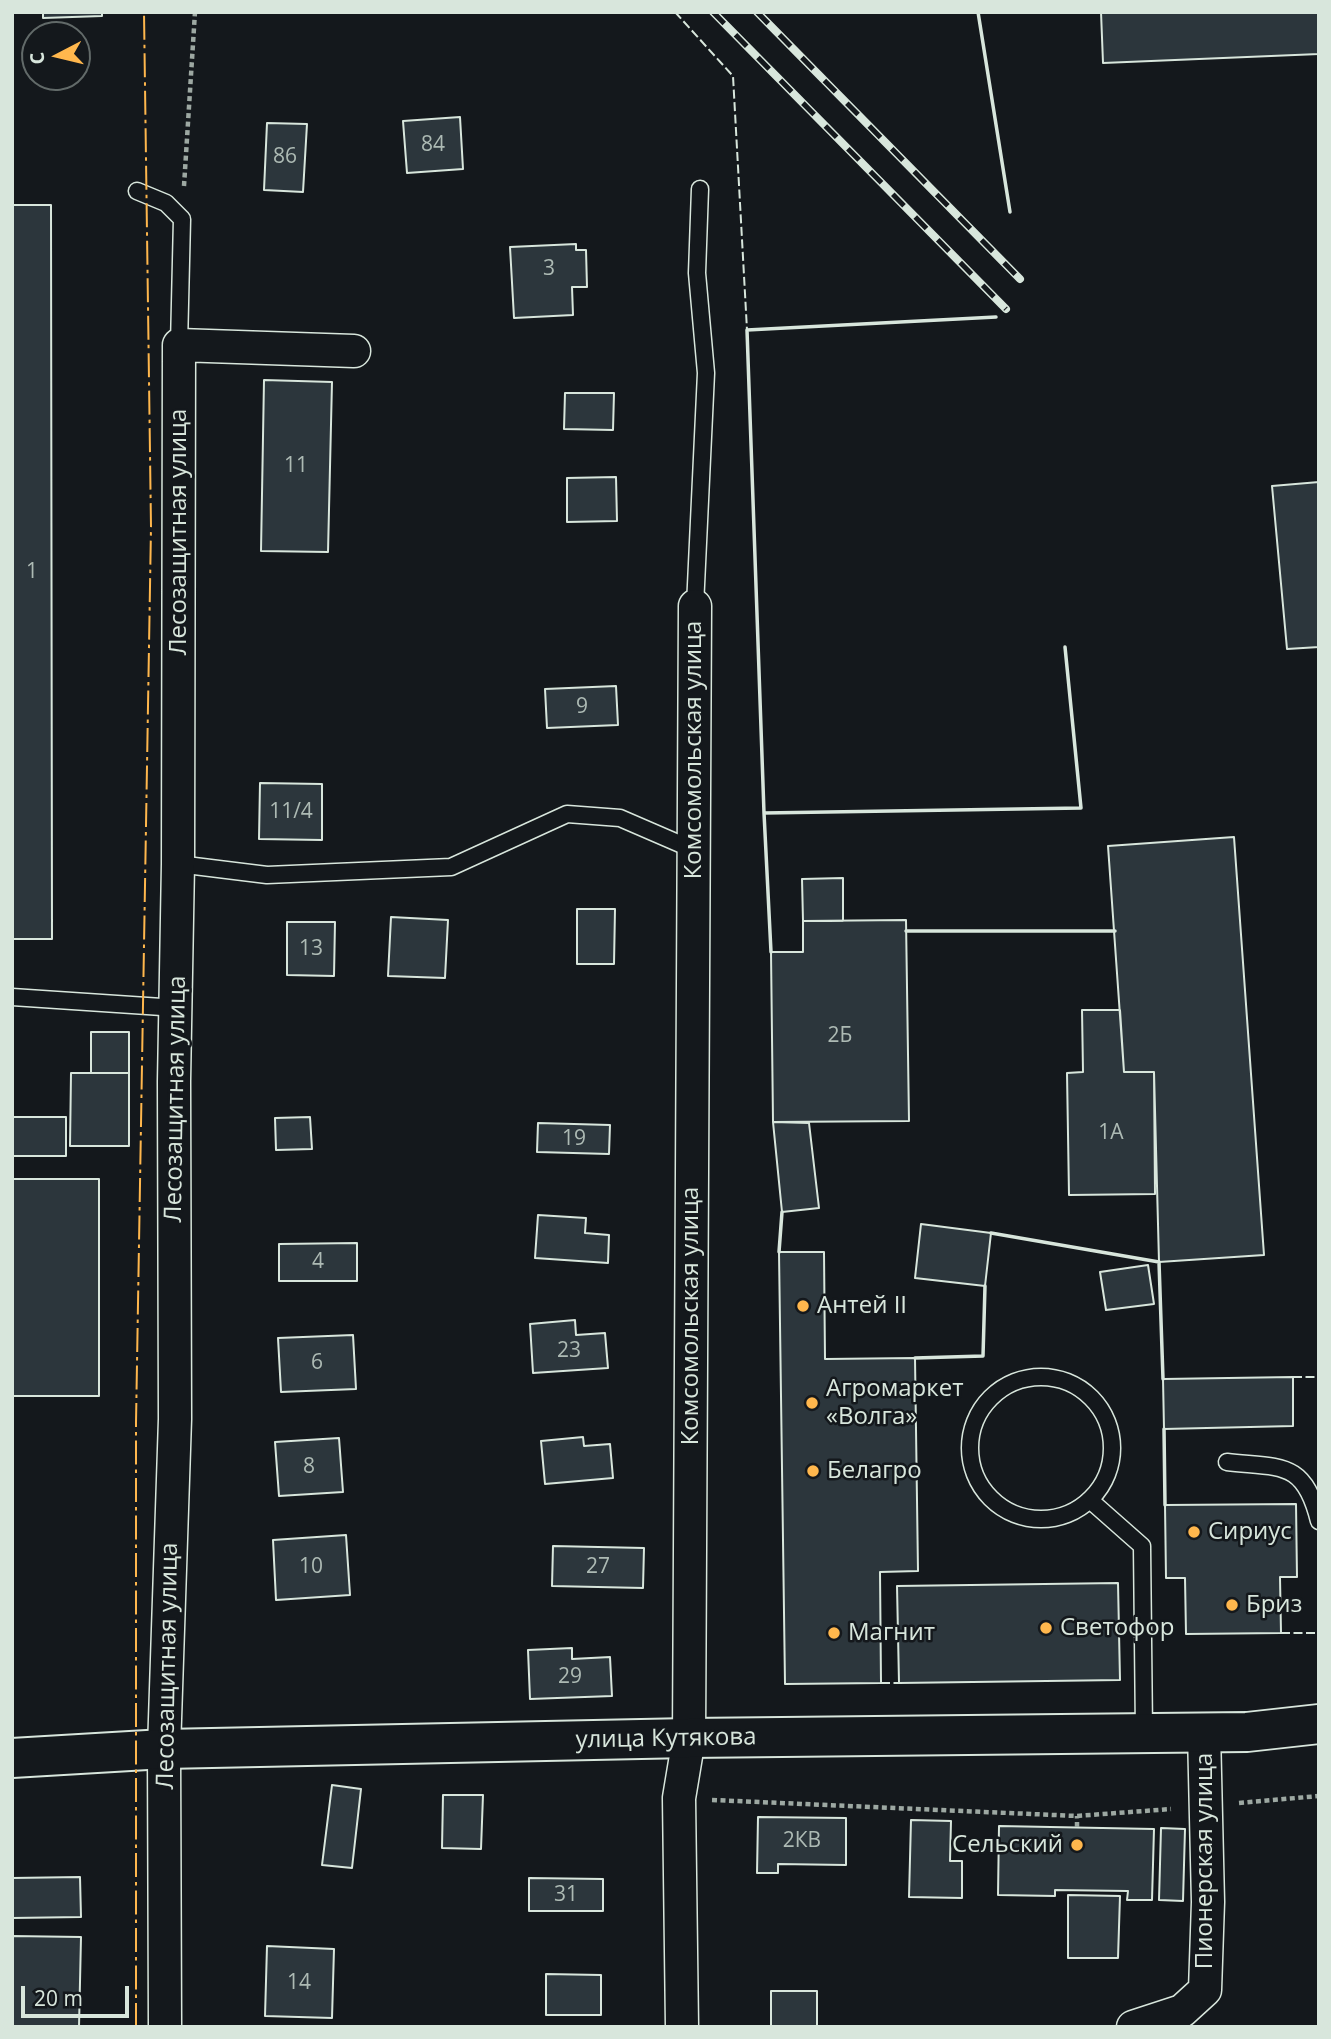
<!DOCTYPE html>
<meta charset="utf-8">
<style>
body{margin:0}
#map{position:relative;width:1331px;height:2039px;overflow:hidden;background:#14181c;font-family:"Open Sans",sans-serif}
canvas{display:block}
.frame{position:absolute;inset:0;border:14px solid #d8e6dc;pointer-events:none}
.north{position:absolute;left:21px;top:21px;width:70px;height:70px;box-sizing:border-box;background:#14181c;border:2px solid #626a69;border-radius:50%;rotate:263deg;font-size:19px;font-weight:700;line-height:28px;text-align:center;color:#d8e6dc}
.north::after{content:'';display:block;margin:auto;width:24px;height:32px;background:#ffb74d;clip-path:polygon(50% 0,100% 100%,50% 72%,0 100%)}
.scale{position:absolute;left:21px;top:1986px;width:108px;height:32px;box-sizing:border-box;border:4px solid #d8e6dc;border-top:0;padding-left:9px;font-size:21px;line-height:24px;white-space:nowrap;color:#d8e6dc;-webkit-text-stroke:5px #14181c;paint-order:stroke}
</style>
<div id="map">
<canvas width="1331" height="2039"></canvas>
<div class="frame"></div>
<div class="north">С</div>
<div class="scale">20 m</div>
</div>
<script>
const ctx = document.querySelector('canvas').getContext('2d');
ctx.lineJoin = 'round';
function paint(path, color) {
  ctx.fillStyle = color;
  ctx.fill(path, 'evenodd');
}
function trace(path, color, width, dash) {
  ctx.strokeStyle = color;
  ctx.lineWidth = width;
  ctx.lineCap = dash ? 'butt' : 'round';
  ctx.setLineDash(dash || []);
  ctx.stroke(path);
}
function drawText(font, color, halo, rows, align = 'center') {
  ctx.font = font + ' "Open Sans",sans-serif';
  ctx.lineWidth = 5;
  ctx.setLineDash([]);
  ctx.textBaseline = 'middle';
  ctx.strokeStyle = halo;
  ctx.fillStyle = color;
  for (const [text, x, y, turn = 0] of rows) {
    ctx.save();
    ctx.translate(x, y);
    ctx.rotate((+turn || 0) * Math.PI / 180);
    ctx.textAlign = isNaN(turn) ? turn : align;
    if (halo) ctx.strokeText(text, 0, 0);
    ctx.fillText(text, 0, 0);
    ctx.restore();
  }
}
const building = new Path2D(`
 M43,12H102V16L43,18Z
 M1101,12H1319V54L1103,63Z
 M460,117L463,169L407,173L403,121Z
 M267,123L307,124L303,192L264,190Z
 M12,205H51L52,939H12Z
 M576,244V250H586L587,287H572L573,315L514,318L510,247Z
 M264,380L332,382L328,552L261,551Z
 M565,393H614L613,430L564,429Z
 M616,477L617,521L567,522V478Z
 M1319,482V647L1287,649L1272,486Z
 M616,686L618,725L547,728L545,689Z
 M260,783L322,784V840L259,839Z
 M1234,837L1264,1255L1159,1262L1154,1072H1124L1108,846Z
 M843,878V921H803L802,879Z
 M577,909H615L614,964H577Z
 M391,917L448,920L445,978L388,976Z
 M906,920L909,1121L773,1122L771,952H803V921Z
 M287,922H335L334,976L287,975Z
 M1082,1010H1120L1124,1072H1154L1155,1194L1069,1195L1067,1073L1083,1072Z
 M91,1032H129V1073H91Z
 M71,1073H129V1146H70Z
 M12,1117H66V1156H12Z
 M310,1117L312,1149L276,1150L275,1118Z
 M773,1122L809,1123L819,1208L782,1212Z
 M538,1123L610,1125L609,1154L537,1152Z
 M12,1179H99V1396H12Z
 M538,1215L586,1218L585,1233L609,1235L608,1263L535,1258Z
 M921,1224L991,1233L985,1286L915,1278Z
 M357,1243V1281H279V1244Z
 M779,1252H824L825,1359L915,1358L918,1571L880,1572L881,1683L785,1684Z
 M1148,1265L1154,1304L1106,1310L1100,1272Z
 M575,1320L576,1335L605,1333L608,1368L533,1373L530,1324Z
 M353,1335L356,1389L281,1392L278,1338Z
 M1293,1377V1426L1164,1429L1163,1379Z
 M583,1437L584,1446L610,1444L613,1478L545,1484L541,1441Z
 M339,1438L343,1492L279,1496L275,1442Z
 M1296,1504L1297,1577H1280L1281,1633L1186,1634L1185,1578H1166L1165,1505Z
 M346,1535L350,1595L276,1600L273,1540Z
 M553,1546L644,1548L643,1588L552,1586Z
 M1118,1583L1120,1680L899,1683L897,1586Z
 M572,1648V1659L610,1657L612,1696L530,1699L528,1650Z
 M332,1785L361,1789L352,1868L322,1865Z
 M443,1795H483L481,1849L442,1848Z
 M758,1817L846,1818V1865L778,1864V1873H757Z
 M911,1820L951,1821L950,1861H962V1898L909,1897Z
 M999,1826L1154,1829L1152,1900H1127L1128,1891L1055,1890V1896L998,1895Z
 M1161,1828L1185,1829L1183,1901L1159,1900Z
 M80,1877L81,1917L12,1918V1878Z
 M529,1878L603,1879V1911H529Z
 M1068,1895L1120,1896L1118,1958H1068Z
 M12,1936L81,1937L79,2027H12Z
 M267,1946L334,1949L332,2018L265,2016Z
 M546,1974L601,1975V2015H546Z
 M771,1991H817V2027H771Z`);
paint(building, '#2c363c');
trace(building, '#d8e6dc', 2);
const service = new Path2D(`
 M137,191L166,203L182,219L179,345
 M695,606L706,373L697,273L700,189
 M178,864L267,875L451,867L567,814L620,818L694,850
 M12,997L177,1008
 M970 1448a71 71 0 1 1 142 0a71 71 0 1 1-142 0Z
 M1227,1462C1281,1468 1304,1460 1319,1521
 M1091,1501L1142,1546L1144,1733`);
const minor = new Path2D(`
 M165,2027L164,1749L175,1419L174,1081L178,864L179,345L354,351
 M682,2027L679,1798L689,1738L695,606
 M1133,2027L1182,2011L1205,1990L1208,1902L1204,1732`);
const secondary = new Path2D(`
 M12,1758L164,1749L689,1738L1247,1732L1319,1724`);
trace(service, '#d8e6dc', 19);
trace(minor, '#d8e6dc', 35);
trace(secondary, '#d8e6dc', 42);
trace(new Path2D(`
 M184,186L195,12
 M712,1800L1077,1816L1171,1809
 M1239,1803L1319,1796
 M1077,1827V1816`), '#9da8a2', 4.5, [5, 3.5]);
trace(service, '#14181c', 16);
trace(minor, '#14181c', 32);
trace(secondary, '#14181c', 38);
const rail = new Path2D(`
 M713,12L1006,309
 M757,12L1020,279`);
trace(rail, '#d8e6dc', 8);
trace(rail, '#14181c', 5, [16]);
trace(new Path2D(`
 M675,12L733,76L747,330
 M1293,1377H1319
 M1281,1633H1319
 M881,1683H899`), '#d8e6dc', 2, [9, 3.5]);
trace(new Path2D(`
 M978,12L1010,212
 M996,317L747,330L764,813L1081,808L1065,647
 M764,813L771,952
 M1319,878V958
 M906,931H1115
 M991,1233L1159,1262L1163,1379
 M779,1252L782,1212
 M915,1358L983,1356L985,1286
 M1164,1429L1165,1505`), '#d8e6dc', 3.5);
trace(new Path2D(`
 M136,2027V1423L151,527L144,12`), '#ffb74d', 2, [24, 5, 3.5, 5]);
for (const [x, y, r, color] of [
 [803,1306,7,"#ffb74d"],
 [812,1403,7,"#ffb74d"],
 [813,1471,7,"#ffb74d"],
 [1194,1532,7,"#ffb74d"],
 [1232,1605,7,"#ffb74d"],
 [1046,1628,7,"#ffb74d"],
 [834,1633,7,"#ffb74d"],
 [1077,1845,7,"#ffb74d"]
]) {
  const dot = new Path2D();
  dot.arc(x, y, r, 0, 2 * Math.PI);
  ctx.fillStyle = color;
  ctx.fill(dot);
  trace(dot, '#14181c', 2.5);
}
drawText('21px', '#adbab4', null, [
 ["84",433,145],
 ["86",285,157],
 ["3",549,269],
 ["11",296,466],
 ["1",32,572],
 ["9",582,707],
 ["11/4",291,812],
 ["13",311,949],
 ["2Б",840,1036],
 ["1А",1111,1133],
 ["19",574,1139],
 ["4",318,1262],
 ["23",569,1351],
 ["6",317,1363],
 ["8",309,1467],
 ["10",311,1567],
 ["27",598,1567],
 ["29",570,1677],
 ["2КВ",802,1841],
 ["31",566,1895],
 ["14",299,1983]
]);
drawText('24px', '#d8e6dc', '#14181c', [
 ["Лесозащитная улица",179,532,-90],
 ["Комсомольская улица",694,750,-90],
 ["Лесозащитная улица",176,1099,-89],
 ["Комсомольская улица",691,1316,-90],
 ["Лесозащитная улица",168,1666,-89],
 ["улица Кутякова",666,1739,-1],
 ["Пионерская улица",1205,1861,-90]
]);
drawText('24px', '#d8e6dc', '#14181c', [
 ["Антей II",817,1306],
 ["Агромаркет",826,1389],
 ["«Волга»",826,1417],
 ["Белагро",827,1471],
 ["Сириус",1208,1532],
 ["Бриз",1246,1605],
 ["Светофор",1060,1628],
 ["Магнит",848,1633],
 ["Сельский",1063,1845,"right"]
], 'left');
</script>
